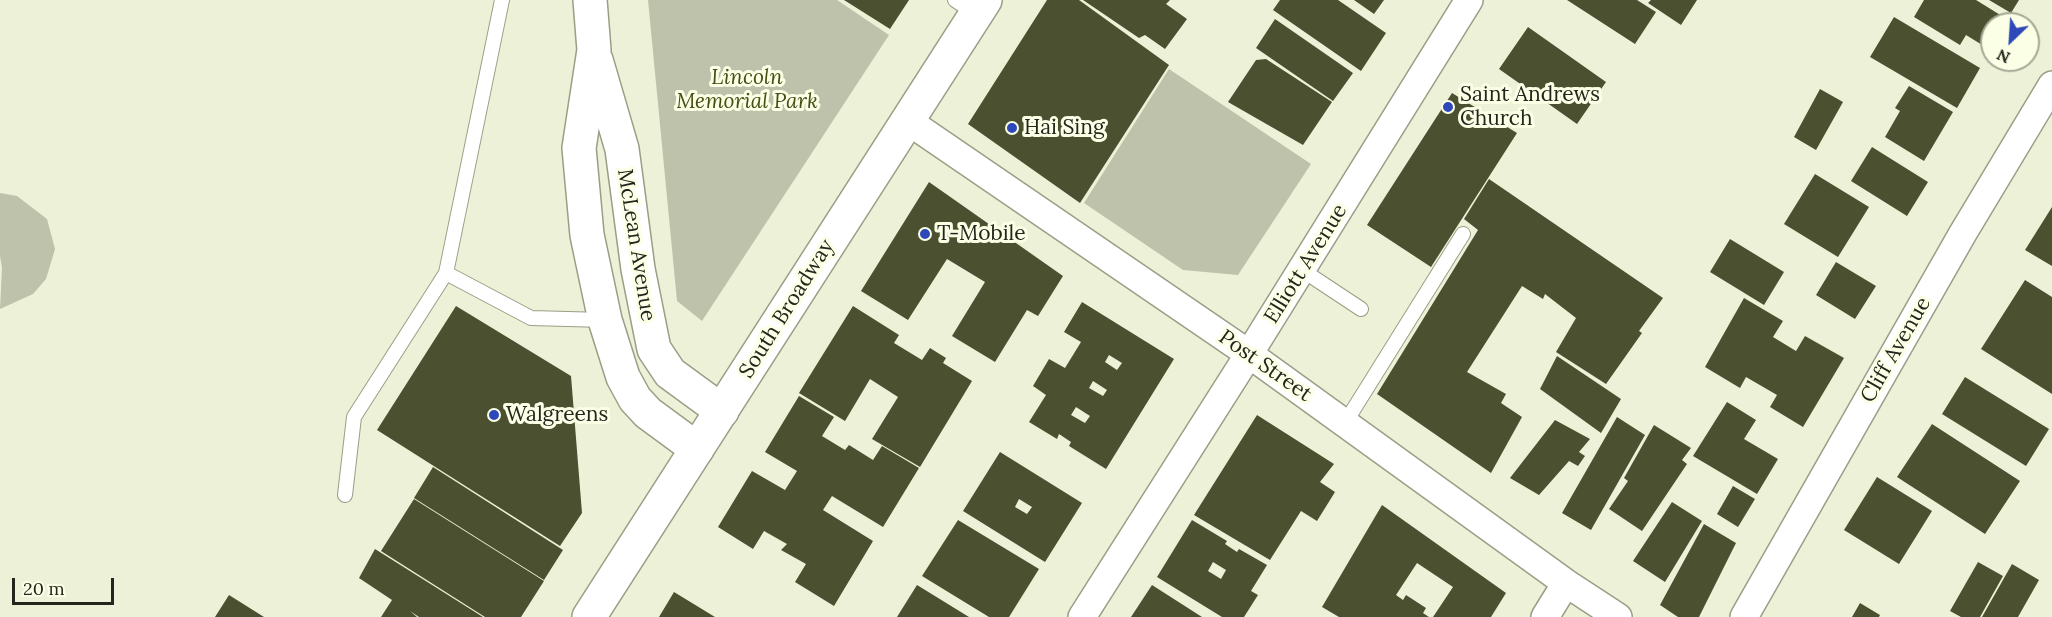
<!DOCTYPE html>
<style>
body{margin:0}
#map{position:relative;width:2052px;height:617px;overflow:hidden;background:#edf1d7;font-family:Lora,serif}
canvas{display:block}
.north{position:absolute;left:1980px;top:12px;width:60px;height:60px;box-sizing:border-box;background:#faffe5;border:2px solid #a4a895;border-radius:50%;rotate:205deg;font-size:16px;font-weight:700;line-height:24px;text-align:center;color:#24251c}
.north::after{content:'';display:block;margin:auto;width:21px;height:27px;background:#2e48b9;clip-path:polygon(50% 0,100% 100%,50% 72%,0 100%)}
.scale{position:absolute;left:12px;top:578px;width:102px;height:27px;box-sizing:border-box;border:3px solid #24251c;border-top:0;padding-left:8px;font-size:18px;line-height:21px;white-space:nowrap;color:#24251c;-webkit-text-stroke:4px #faffe5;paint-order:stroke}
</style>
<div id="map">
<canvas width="2052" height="617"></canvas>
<div class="north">N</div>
<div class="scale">20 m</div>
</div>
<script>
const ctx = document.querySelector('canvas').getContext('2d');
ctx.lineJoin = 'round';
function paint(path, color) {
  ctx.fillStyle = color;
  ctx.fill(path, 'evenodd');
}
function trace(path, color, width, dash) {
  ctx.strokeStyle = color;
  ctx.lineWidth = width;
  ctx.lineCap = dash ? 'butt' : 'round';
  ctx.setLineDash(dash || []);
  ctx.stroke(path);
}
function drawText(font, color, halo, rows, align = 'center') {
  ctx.font = font + ' Lora,serif';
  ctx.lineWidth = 6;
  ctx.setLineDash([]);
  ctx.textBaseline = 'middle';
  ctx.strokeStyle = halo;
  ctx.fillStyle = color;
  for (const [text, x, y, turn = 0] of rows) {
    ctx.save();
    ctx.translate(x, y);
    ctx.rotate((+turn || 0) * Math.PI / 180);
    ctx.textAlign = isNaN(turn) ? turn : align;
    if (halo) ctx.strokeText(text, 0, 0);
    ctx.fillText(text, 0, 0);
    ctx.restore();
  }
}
paint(new Path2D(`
 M648,0H837L889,35L702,321L677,301Z
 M1169,69L1311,164L1238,275L1183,270L1084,203Z
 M0,193L17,196L47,219L55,249L46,279L33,294L0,309L2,268L0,256Z`), '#bec2ab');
paint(new Path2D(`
 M844,0H909L890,29Z
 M1047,0H1079L1169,65L1080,203L968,124Z
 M1083,0H1170L1166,4L1187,19L1165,49L1145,35L1139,38Z
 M1280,0H1338L1386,33L1361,71L1273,10Z
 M1354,0H1384L1374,14Z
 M1567,0H1637L1656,12L1635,44Z
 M1651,0H1697L1681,25L1648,3Z
 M1924,0H1976L2010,21L2008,24H1992V51L1966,35L1960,45L1914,17Z
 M1989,0H2019L2011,13Z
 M1894,17L1980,68L1957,108L1870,57Z
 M1275,19L1353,73L1333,101L1256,48Z
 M1528,27L1606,82L1577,124L1499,69Z
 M1266,59L1332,102L1303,145L1228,102L1256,60Z
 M1909,86L1953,112L1924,161L1885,137L1900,111L1895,108Z
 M1820,89L1843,102L1816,150L1794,137Z
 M1452,93L1517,133L1431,267L1367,225Z
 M1872,147L1928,182L1907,216L1851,181Z
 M1815,174L1869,207L1838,257L1784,224Z
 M1489,179L1663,298L1639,331L1642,333L1606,384L1556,352L1576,318L1545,294L1543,299L1522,286L1467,372L1506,394L1501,403L1522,417L1491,473L1377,394L1478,230L1464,219Z
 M929,182L1063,276L1038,316L1027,310L995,362L952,336L985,282L947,259L908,320L861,291Z
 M2052,207V266L2025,250Z
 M1730,239L1784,272L1764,305L1710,272Z
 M1836,262L1876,286L1855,319L1816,295Z
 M2025,280L2052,297V394L1981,349Z
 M1744,298L1783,321L1773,337L1796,351L1805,336L1844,358L1803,427L1770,407L1777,395L1746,377L1740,388L1705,367Z
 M1082,302L1174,359L1106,469L1069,446L1071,442L1059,434L1057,439L1029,422L1046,395L1033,386L1049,359L1065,368L1081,342L1064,332ZM1109,355L1122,363L1117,370L1105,362ZM1093,381L1107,390L1103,396L1089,388ZM1076,407L1090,416L1085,423L1071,415Z
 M456,306L571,376L582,513L560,546L377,430Z
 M853,306L899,335L894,343L922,360L930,348L946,358L943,363L972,381L920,467L872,439L898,397L870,379L845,421L799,393Z
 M1557,356L1621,399L1601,433L1540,389Z
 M1965,377L2049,429L2026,466L1942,414Z
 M799,396L834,417L822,436L845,450L849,445L873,460L882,446L919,468L883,527L832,496L823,510L873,541L834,606L795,582L806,564L781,550L787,544L764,531L753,549L718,527L752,471L785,490L797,471L765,452Z
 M1727,402L1756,420L1744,439L1778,459L1757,494L1693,456Z
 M1257,415L1334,464L1320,482L1335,492L1317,521L1301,511L1270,560L1194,515Z
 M1617,417L1645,435L1591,530L1562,513Z
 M1555,420L1590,439L1579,452L1585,456L1578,466L1569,461L1539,495L1510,478Z
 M1932,424L2020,481L1985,534L1897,477Z
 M1654,425L1691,448L1682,460L1687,464L1642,531L1609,509L1628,481L1624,478Z
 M1000,452L1082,503L1045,562L963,511ZM1019,499L1032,507L1027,514L1015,507Z
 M433,467L563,550L544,580L414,498Z
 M1877,477L1932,511L1899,564L1844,530Z
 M1733,486L1755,499L1738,527L1717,514Z
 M414,499L544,581L521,617H485L381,551Z
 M1672,502L1702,521L1665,582L1633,561Z
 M1382,505L1506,593L1491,617H1433L1453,587L1417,563L1396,595L1403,600L1406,595L1426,608L1423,613L1429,617H1339L1322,607Z
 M958,520L1039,569L1009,617H989L922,576Z
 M1192,520L1227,541L1225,544L1237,552L1239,549L1267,565L1251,591L1258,595L1244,617H1222L1157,577ZM1213,562L1226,570L1221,579L1208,571Z
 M1704,524L1736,543L1699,617H1678L1660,605Z
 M375,549L483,617H419L410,611L417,617H381L392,600L359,578Z
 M1978,562L2003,576L1980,617H1961L1950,611Z
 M2012,564L2039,580L2018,617H1982Z
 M917,585L969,617H897Z
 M1152,585L1202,617H1131Z
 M674,592L715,617H659Z
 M229,595L264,617H215Z
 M1860,603L1880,615L1879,617H1852Z`), '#4b5031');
const service = new Path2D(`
 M502,0L446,273L531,318L604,320
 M955,0L976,14
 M1302,270L1361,309
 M1345,423L1463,234
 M345,495L354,417L446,273`);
const minor = new Path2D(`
 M908,121L1249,354L1566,583L1618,617
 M1082,617L1249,354L1469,0
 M1545,617L1566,583
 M1744,617L1963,233L2052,85`);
const tertiary = new Path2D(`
 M590,0L594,50L579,148L587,235L605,320L623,377L635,399L648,413L697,449
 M596,60L622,149L638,269L654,349L670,373L722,411`);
const primary = new Path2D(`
 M589,617L985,0`);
trace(service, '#9b9e86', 16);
trace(minor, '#9b9e86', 30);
trace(tertiary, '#9b9e86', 36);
trace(primary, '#9b9e86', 36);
trace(service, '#fff', 14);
trace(minor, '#fff', 27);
trace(tertiary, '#fff', 33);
trace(primary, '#fff', 33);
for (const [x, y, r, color] of [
 [1448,107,6,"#2e48b9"],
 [1012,128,6,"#2e48b9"],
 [925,234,6,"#2e48b9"],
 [494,415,6,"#2e48b9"]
]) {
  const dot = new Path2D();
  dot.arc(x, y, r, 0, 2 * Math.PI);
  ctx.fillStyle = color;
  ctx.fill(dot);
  trace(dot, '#faffe5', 2);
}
drawText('italic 21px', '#474d14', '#faffe5', [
 ["Lincoln",747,78],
 ["Memorial Park",747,102]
]);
drawText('21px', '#24251c', '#faffe5', [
 ["Saint Andrews",1460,95],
 ["Church",1460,119],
 ["Hai Sing",1024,128],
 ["T-Mobile",937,234],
 ["Walgreens",506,415]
], 'left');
drawText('21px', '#24251c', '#faffe5', [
 ["McLean Avenue",636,245,81],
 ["Elliott Avenue",1306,264,-58],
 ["South Broadway",787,309,-58],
 ["Cliff Avenue",1896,350,-60],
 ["Post Street",1265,366,35]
]);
</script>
